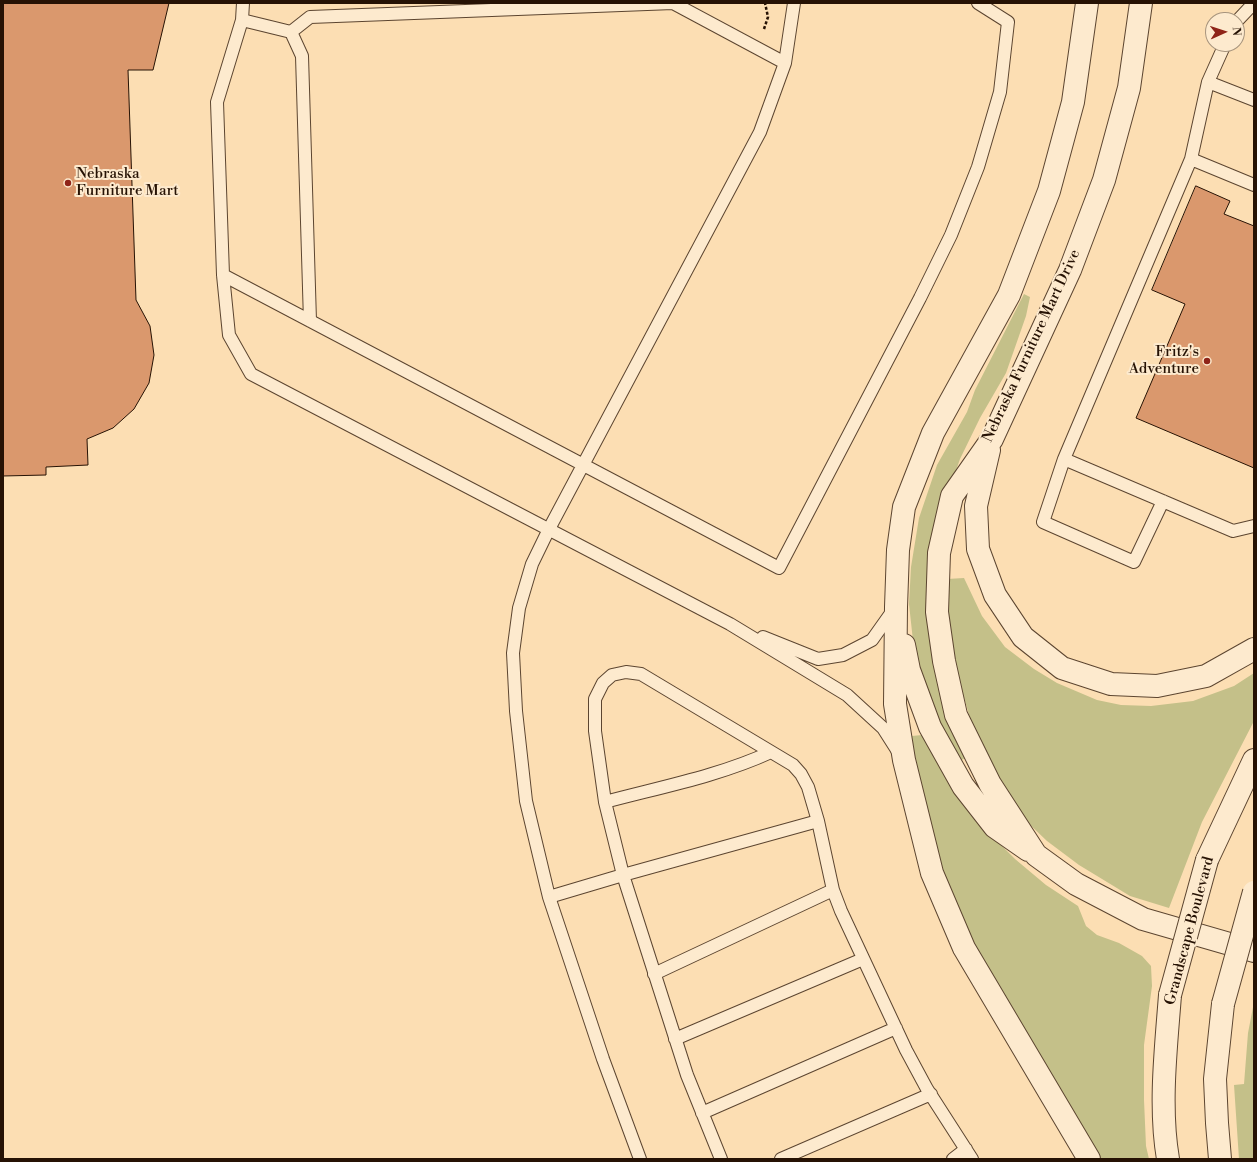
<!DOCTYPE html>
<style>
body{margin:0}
#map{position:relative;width:1257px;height:1162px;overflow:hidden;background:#fcdeb3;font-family:"Libre Bodoni",serif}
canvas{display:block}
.frame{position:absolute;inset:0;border:4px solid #261204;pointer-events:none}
.north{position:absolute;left:1205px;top:12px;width:40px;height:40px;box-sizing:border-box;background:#fdeace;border:1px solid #a7947d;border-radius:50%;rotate:87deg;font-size:11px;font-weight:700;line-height:16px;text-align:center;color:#261204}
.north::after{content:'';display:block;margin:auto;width:14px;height:18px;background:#8f2418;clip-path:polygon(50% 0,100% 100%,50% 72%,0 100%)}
</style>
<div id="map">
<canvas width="1257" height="1162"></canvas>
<div class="frame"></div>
<div class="north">N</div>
</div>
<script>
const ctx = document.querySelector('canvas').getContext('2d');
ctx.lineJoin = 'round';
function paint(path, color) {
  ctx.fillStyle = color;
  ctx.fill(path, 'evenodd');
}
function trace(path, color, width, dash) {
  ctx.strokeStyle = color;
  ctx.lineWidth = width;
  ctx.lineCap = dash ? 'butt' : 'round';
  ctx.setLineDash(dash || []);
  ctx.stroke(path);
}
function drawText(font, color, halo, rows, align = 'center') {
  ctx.font = font + ' "Libre Bodoni",serif';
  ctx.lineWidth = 4;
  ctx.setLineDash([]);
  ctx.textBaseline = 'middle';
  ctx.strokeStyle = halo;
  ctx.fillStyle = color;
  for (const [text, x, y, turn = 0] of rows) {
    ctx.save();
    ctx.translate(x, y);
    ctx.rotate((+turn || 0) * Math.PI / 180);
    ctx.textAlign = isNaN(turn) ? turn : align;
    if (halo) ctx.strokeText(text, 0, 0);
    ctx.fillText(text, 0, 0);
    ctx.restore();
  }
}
paint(new Path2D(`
 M1024,294L1030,297L1026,316L1006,373L980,418L960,459L934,534L967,757L958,762L942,733L914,650L909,604L911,567L919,518L937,465L967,412L975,390Z
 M964,578L982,616L1005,647L1034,669L1057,683L1097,700L1121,705L1151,706L1193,701L1234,686L1254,673V721L1202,822L1169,908L1130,896L1079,865L1047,841L1025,820L1000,785L972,725L955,667L948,621L947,579Z
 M922,735L941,770L992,836L1015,859L1046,885L1078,906L1086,926L1097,935L1119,943L1142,956L1151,966L1152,986L1144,1045V1100L1146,1146L1149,1159H1100L968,933L956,906L929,831L917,777L912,736Z
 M1254,1002V1159H1239L1234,1085L1244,1084L1248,1033Z`), '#c4c089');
const building = new Path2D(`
 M3,3H169L153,70H128L136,300L150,326L154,355L149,383L134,409L113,428L87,439L88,465L46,467V475L3,476Z
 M1196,186L1230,201L1224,214L1254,226V468L1136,418L1185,304L1152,290Z`);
paint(building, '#da986d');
trace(building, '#261204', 1);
const service = new Path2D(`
 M243,3L242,20L217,102L223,275L229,335L251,374L730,624L847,695L883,728L897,750
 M242,20L291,32L310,17L673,3L785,63
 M1237,21L1254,3
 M291,32L302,56L310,321
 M1225,44L1208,82L1191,159L1064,459L1233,531L1254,526
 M1208,82L1254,100
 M1191,159L1254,185
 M223,275L779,568L920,298L951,235L978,167L1000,92L1008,22L978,3
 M1064,459L1043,522L1134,562L1163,501
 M763,637L818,659L843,655L872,640L894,609
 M605,802C661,787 719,776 771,752
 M549,897L623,875L605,802L595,731V699L603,683L612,675L626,672L641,674L793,765L801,774L808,787L818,821L833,890L841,911L906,1050L927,1089L972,1159
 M654,974L833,890
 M675,1039L863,959
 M702,1113L896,1028
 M640,1159L603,1059L549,897L526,801L516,711L513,653L519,608L532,564L549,529L760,132L785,63L794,3
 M721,1159L687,1075L623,875L818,821
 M781,1159L931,1094
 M953,1159L966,1149`);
const tertiary = new Path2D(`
 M1087,3L1073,102L1049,191L1009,295L933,433L904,507L898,550L896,607L895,704L904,760L932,873L964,948L1089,1159
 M1141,3L1129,88L1104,180L1070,270L992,439L952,496L939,553L937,612L944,661L956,715L990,784L1036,855L1076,884L1143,919L1254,951
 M989,450L976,506L978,549L995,595L1023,637L1062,668L1111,684L1157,686L1206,676L1254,649
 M904,645L909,670L930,727L963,786L995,827L1028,850
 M1207,860L1254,760
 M1168,1159C1159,1107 1166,1048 1170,995
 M1220,1159L1217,1123L1215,1079L1223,1004`);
trace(service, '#5c4530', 14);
trace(tertiary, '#5c4530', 24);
trace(new Path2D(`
 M764,29L768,17L765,3`), '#261204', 2.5, [3, 2]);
trace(service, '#fdeace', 12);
trace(tertiary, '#fdeace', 22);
const tertiaryBridge = new Path2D(`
 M1170,995L1207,860
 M1223,1004L1254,892`);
trace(tertiaryBridge, '#5c4530', 24, []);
trace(tertiaryBridge, '#fdeace', 22);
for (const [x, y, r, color] of [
 [68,183,4,"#8f2418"],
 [1207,361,4,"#8f2418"]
]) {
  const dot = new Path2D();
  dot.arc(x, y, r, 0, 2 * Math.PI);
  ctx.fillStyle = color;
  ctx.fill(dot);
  trace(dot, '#fdeace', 1.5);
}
drawText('15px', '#261204', '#fdeace', [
 ["Nebraska",76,174],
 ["Furniture Mart",76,191],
 ["Fritz's",1199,352,"right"],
 ["Adventure",1199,369,"right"]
], 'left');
drawText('15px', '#261204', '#fdeace', [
 ["Nebraska Furniture Mart Drive",1032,346,-65],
 ["Grandscape Boulevard",1190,931,-75]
]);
</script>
